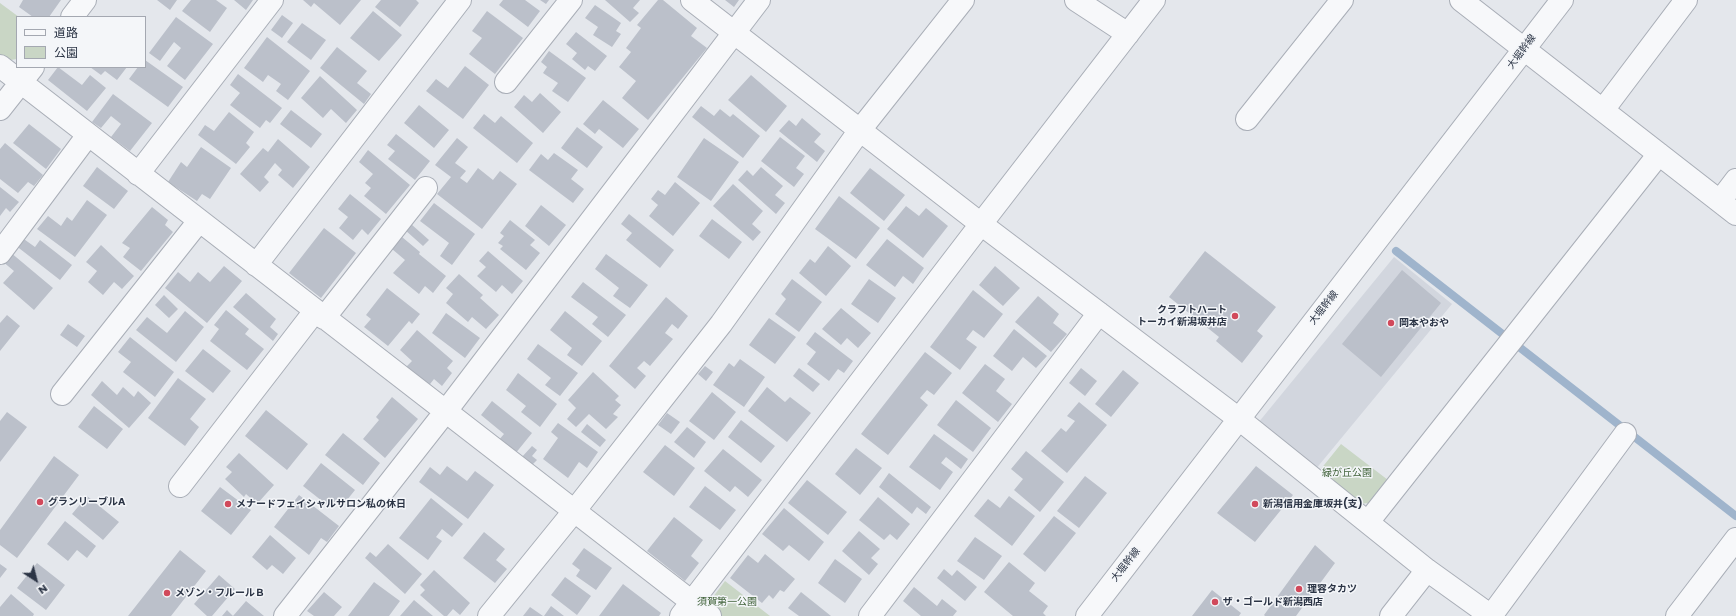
<!DOCTYPE html>
<meta charset="utf-8">
<style>
body{margin:0}
#map{position:relative;width:1736px;height:616px;overflow:hidden;background:#e4e7ec;font-family:Poppins,"Noto Sans JP",sans-serif}
canvas{display:block}
.legend{position:absolute;left:16px;top:16px;width:130px;height:52px;box-sizing:border-box;background:#f4f6f9;border:1px solid #a4a8b1;margin:0;padding:5px 7px;list-style:none;font-size:12px;color:#2b3445}
.legend li{display:flex;align-items:center;gap:8px;height:20px}
.legend b{width:20px;border:1px solid #a4a8b1}
.north{position:absolute;left:16px;top:560px;width:40px;height:40px;-webkit-text-stroke:3px #f4f6f9;paint-order:stroke;rotate:144deg;font-size:11px;font-weight:700;line-height:16px;text-align:center;color:#2b3445}
.north::after{content:'';display:block;margin:auto;width:14px;height:18px;background:#2b3445;clip-path:polygon(50% 0,100% 100%,50% 72%,0 100%)}
</style>
<div id="map">
<canvas width="1736" height="616"></canvas>
<ul class="legend">
<li><b style="height:5px;background:#f7f8fa"></b>道路</li>
<li><b style="height:11px;background:#c9d6c5"></b>公園</li>
</ul>
<div class="north">N</div>
</div>
<script>
const ctx = document.querySelector('canvas').getContext('2d');
ctx.lineJoin = 'round';
function paint(path, color) {
  ctx.fillStyle = color;
  ctx.fill(path, 'evenodd');
}
function trace(path, color, width, dash) {
  ctx.strokeStyle = color;
  ctx.lineWidth = width;
  ctx.lineCap = dash ? 'butt' : 'round';
  ctx.setLineDash(dash || []);
  ctx.stroke(path);
}
function drawText(font, color, halo, rows, align = 'center') {
  ctx.font = font + ' Poppins,"Noto Sans JP",sans-serif';
  ctx.lineWidth = 3;
  ctx.setLineDash([]);
  ctx.textBaseline = 'middle';
  ctx.strokeStyle = halo;
  ctx.fillStyle = color;
  for (const [text, x, y, turn = 0] of rows) {
    ctx.save();
    ctx.translate(x, y);
    ctx.rotate((+turn || 0) * Math.PI / 180);
    ctx.textAlign = isNaN(turn) ? turn : align;
    if (halo) ctx.strokeText(text, 0, 0);
    ctx.fillText(text, 0, 0);
    ctx.restore();
  }
}
paint(new Path2D(`
 M1394,257L1452,304L1315,470L1258,423Z`), '#d2d6de');
paint(new Path2D(`
 M0,3L19,17H17V59L4,61L0,58Z
 M1341,444L1388,480L1370,503L1356,504L1316,475Z
 M725,581L770,616H719L713,611V597Z`), '#c9d6c5');
trace(new Path2D(`
 M1396,251L1736,516`), '#9fb4cc', 8);
paint(new Path2D(`
 M23,0H61L49,17H33L19,7Z
 M157,0H177L170,10Z
 M191,0H216L227,8L210,32L182,11Z
 M234,0H253L246,10Z
 M303,0H361L340,25L314,3L311,7Z
 M381,0H416L419,3L400,27L375,7Z
 M503,0H525L540,11L528,27L499,5Z
 M540,0H549L546,4Z
 M605,0H640L633,8L639,13L630,22Z
 M658,0H663L697,28L691,36L707,48L648,120L622,98L636,81L619,67L631,52L626,48L641,28L637,25Z
 M725,0H739L734,7Z
 M595,5L621,23L616,31L621,34L612,47L593,35L598,27L585,18Z
 M373,11L402,35L379,61L350,38Z
 M487,11L523,38L495,74L469,54L482,38L472,31Z
 M282,15L293,23L282,38L271,30Z
 M176,17L213,44L185,80L167,66L181,48L174,42L160,61L149,53Z
 M302,23L326,40L311,60L287,42Z
 M576,32L607,56L595,71L588,66L585,70L572,59L577,53L566,44Z
 M267,37L310,71L288,100L276,91L281,84L268,75L263,82L244,68Z
 M337,47L367,71L357,83L371,94L364,104L320,68Z
 M549,51L586,78L568,102L552,91L558,83L543,73L547,67L541,62Z
 M145,60L183,87L168,107L129,79L138,67H145Z
 M465,66L489,85L463,119L426,91L436,79L448,88Z
 M58,67L82,85L90,75L106,88L87,111L48,80Z
 M90,67H127L117,80L105,71L101,75Z
 M238,74L282,108L270,123L266,120L260,128L230,105L240,93L230,85Z
 M751,75L787,106L766,132L728,100Z
 M320,76L357,110L346,123L331,109L323,118L301,98Z
 M540,93L561,112L543,133L514,107L524,95L532,102Z
 M113,94L152,123L130,151L111,137L121,124L111,116L101,128L92,122Z
 M603,100L639,129L623,148L599,129L595,134L583,124Z
 M419,105L449,130L434,148L404,123Z
 M701,106L714,116L720,109L730,117L733,114L760,136L743,158L692,117Z
 M291,110L322,134L311,148L280,124Z
 M229,112L254,132L246,143L250,147L236,164L198,135L205,125L214,131Z
 M484,114L495,123L501,116L533,143L517,163L473,128Z
 M802,118L821,134L814,142L825,151L817,162L779,131L789,120L796,126Z
 M29,124L61,149L46,169L13,143Z
 M577,127L603,147L587,168L561,148Z
 M396,134L430,161L415,180L388,159L395,151L387,145Z
 M780,137L805,156L796,168L804,174L794,187L761,161Z
 M457,138L468,147L455,163L466,171L460,178L467,183L478,168L493,180L500,171L517,184L482,229L437,194L451,177L435,165Z
 M704,138L739,162L711,201L677,177Z
 M278,139L310,167L293,188L278,175L282,170L275,163L264,177L269,182L260,192L240,174L263,148L268,152Z
 M5,143L43,175L34,186L28,182L18,193L0,179V149Z
 M201,147L231,168L210,199L202,194L197,201L168,182L181,162L187,167Z
 M368,150L410,185L386,214L364,196L371,188L365,183L373,174L359,162Z
 M554,153L578,170L571,179L584,189L573,203L529,170L541,154L548,160Z
 M97,167L128,191L114,209L83,186Z
 M761,167L783,186L775,195L785,203L776,214L738,180L747,170L753,176Z
 M870,168L905,195L884,221L850,193Z
 M675,182L700,203L673,236L649,216L658,205L651,199L658,190L665,195Z
 M733,184L763,211L752,224L761,232L753,241L713,206Z
 M0,187L19,202L10,212L6,208L0,216Z
 M350,194L381,219L368,235L362,229L353,240L339,228L348,217L338,209Z
 M839,196L880,228L856,259L815,229Z
 M87,200L107,215L75,257L37,229L48,216L61,226L67,217L72,221Z
 M434,203L475,234L452,265L440,256L449,243L420,221Z
 M541,205L566,225L549,246L525,226Z
 M906,206L919,216L926,208L948,226L923,258L887,229Z
 M152,207L168,220L165,225L173,232L141,271L123,257L130,248L122,243Z
 M629,214L674,250L660,268L626,240L632,233L621,224Z
 M712,219L742,242L729,259L699,236Z
 M510,220L535,240L530,245L540,253L526,270L500,249L503,246L498,243L504,236L500,233Z
 M411,224L429,240L423,246L405,230Z
 M324,228L356,253L321,298L289,273Z
 M21,237L35,247L40,240L72,265L60,280L15,245Z
 M402,237L420,252L419,254L446,276L433,293L425,286L419,294L393,273L405,260L392,249Z
 M887,239L924,268L913,284L903,276L895,287L866,265Z
 M101,245L134,276L122,289L114,282L103,295L88,282L97,271L86,262Z
 M828,246L851,266L826,296L799,273L810,259L815,263Z
 M488,251L523,281L512,294L502,285L496,292L477,276L486,267L479,261Z
 M1205,251L1276,307L1257,331L1263,336L1242,363L1216,341L1219,337L1169,297Z
 M10,252L53,288L34,310L3,283L14,271L2,261Z
 M606,254L648,285L630,308L613,296L619,288L595,269Z
 M224,266L242,281L207,323L165,288L178,272L190,282L198,272L210,282Z
 M995,266L1020,288L1003,306L979,285Z
 M1402,270L1441,303L1381,377L1342,344Z
 M459,274L483,295L480,298L499,315L486,329L472,317L468,322L446,303L453,294L446,288Z
 M792,279L822,302L799,332L775,314L786,299L781,294Z
 M869,279L896,298L878,323L851,304Z
 M583,282L626,315L608,337L592,324L598,317L571,297Z
 M387,288L420,314L412,324L409,321L388,346L364,327L371,319L366,315Z
 M973,290L1003,314L984,338L973,330L966,339L977,347L960,370L930,347Z
 M246,293L276,319L270,327L278,334L273,341L233,307Z
 M164,295L178,309L169,318L155,305Z
 M1038,296L1059,314L1053,323L1067,334L1051,352L1015,322Z
 M666,297L688,316L678,329L672,324L665,333L673,339L650,366L644,361L637,368L646,376L635,389L609,366Z
 M841,308L871,333L858,348L847,338L841,345L822,329Z
 M226,310L249,329L245,334L264,349L247,370L210,341L219,329L214,325Z
 M185,311L204,327L176,362L136,330L147,317L167,333Z
 M565,311L602,341L582,366L567,355L572,348L550,330Z
 M446,313L480,338L465,358L432,333Z
 M7,315L20,326L0,351V323Z
 M769,318L796,337L775,364L749,345Z
 M68,324L85,336L77,347L60,335Z
 M1014,329L1047,356L1036,368L1023,357L1012,371L993,356Z
 M417,330L453,361L447,368L452,373L442,386L434,379L427,388L405,368L412,361L400,350Z
 M815,332L853,361L844,373L838,369L829,381L807,364L816,352L806,344Z
 M130,337L174,372L155,397L123,372L131,362L118,352Z
 M538,344L578,373L560,396L545,385L551,378L527,359Z
 M203,349L231,371L213,393L185,371Z
 M925,352L952,373L934,395L927,390L920,398L928,405L888,455L861,434Z
 M740,359L765,377L744,407L713,385L729,363L734,367Z
 M985,364L1005,379L996,391L1012,404L998,422L962,393Z
 M705,366L713,372L706,381L698,374Z
 M799,368L820,384L813,392L793,376Z
 M1081,368L1097,381L1085,396L1069,383Z
 M1123,370L1139,383L1111,417L1095,404Z
 M593,372L619,396L615,400L621,405L613,414L618,417L606,429L589,414L576,427L567,419L576,408L568,400Z
 M518,373L557,404L540,427L521,412L526,406L506,390Z
 M178,378L206,399L190,419L199,427L185,446L148,418Z
 M102,381L117,395L123,387L134,397L138,391L151,403L129,428L91,395Z
 M767,387L785,402L790,397L811,413L787,442L748,411Z
 M712,392L736,412L714,440L689,421Z
 M392,397L418,419L385,458L363,439L379,420L376,417Z
 M956,400L991,428L973,452L937,425Z
 M492,401L532,433L515,454L498,441L504,434L481,415Z
 M1079,402L1107,425L1067,473L1041,451L1061,428L1066,432L1075,421L1067,416Z
 M94,406L123,429L107,449L78,427Z
 M266,410L308,444L287,470L245,436Z
 M7,412L27,427L0,462V421Z
 M667,413L680,422L671,434L658,425Z
 M741,420L775,446L761,463L728,437Z
 M558,423L598,452L587,468L579,462L568,478L543,459L558,438L551,432Z
 M587,424L606,440L600,447L581,432Z
 M687,427L706,442L694,458L674,442Z
 M343,433L380,463L363,485L325,455Z
 M934,434L968,459L961,469L946,457L941,463L953,472L940,490L909,467Z
 M665,445L695,468L674,496L643,472Z
 M532,446L537,450L532,456L537,460L530,467L521,458Z
 M856,448L882,468L860,495L835,474Z
 M723,449L762,480L748,497L735,486L730,492L704,471Z
 M1026,451L1064,482L1040,512L1014,490L1023,479L1011,469Z
 M239,453L274,485L257,504L246,494L244,497L225,479L232,472L226,467Z
 M54,456L79,475L17,558L0,545V530Z
 M321,463L355,490L343,505L337,500L331,508L303,486Z
 M447,466L467,481L475,471L494,485L468,519L419,482L430,467L440,475Z
 M1256,466L1293,495L1255,542L1217,513Z
 M889,473L931,507L926,514L917,507L912,514L879,487Z
 M1085,476L1107,493L1079,528L1057,511Z
 M807,480L847,512L828,535L788,503Z
 M705,486L736,510L720,530L689,507Z
 M220,487L251,510L231,535L201,511Z
 M299,495L339,526L327,542L321,538L309,555L274,527Z
 M87,496L119,522L103,540L72,514Z
 M1009,496L1035,516L1012,546L974,516L988,499L1000,508Z
 M878,497L910,524L897,540L890,534L884,540L859,520Z
 M431,498L463,524L452,537L442,529L436,537L442,541L428,560L399,538Z
 M784,508L824,542L809,561L789,545L783,551L762,534Z
 M1054,516L1076,533L1045,572L1023,554Z
 M674,517L703,540L691,556L699,563L685,581L647,551Z
 M65,521L96,546L87,558L77,550L68,561L47,544Z
 M859,531L880,549L871,558L878,564L869,575L842,551Z
 M484,532L505,549L496,560L507,569L495,583L463,558Z
 M270,535L296,558L283,574L272,565L267,570L252,557Z
 M975,537L1002,556L984,580L957,561Z
 M388,544L422,574L405,594L365,558L370,552L376,557Z
 M1315,545L1335,563L1296,616H1265L1264,615Z
 M584,548L612,568L596,590L576,576L580,570L572,564Z
 M180,550L206,571L171,616H128Z
 M765,554L795,579L784,592L780,590L773,599L769,595L762,603L730,578L748,555L758,563Z
 M835,559L862,579L845,603L818,583Z
 M1009,562L1035,583L1029,591L1048,606L1043,613L1046,616H1013L984,592Z
 M37,563L65,585L46,610L17,588Z
 M0,564L7,569L0,578Z
 M944,569L952,576L957,570L977,587L965,601L937,578Z
 M434,570L470,603L460,615L453,609L447,616H444L420,595L425,590L420,585Z
 M219,575L235,589L212,616H207L194,604Z
 M565,577L591,596L577,615L551,595Z
 M374,582L400,601L389,616H348Z
 M623,584L661,613L659,616H599Z
 M914,587L937,606L942,599L957,611L953,616H921L903,601Z
 M1212,590L1241,613L1239,616H1192Z
 M324,592L342,607L334,616H314L307,611Z
 M801,592L831,616H799L788,608Z
 M11,594L34,614L33,616H0V607Z
 M414,600L433,616H400Z
 M246,601L264,616H222L227,610L233,616Z
 M551,606L564,616H544Z
 M530,607L543,616H523Z`), '#bbc0ca');
const minor = new Path2D(`
 M692,0L981,224L1239,419L1427,570L1491,616
 M1076,0L1128,34
 M1461,0L1736,214
 M72,17L85,0
 M0,66L710,616
 M506,82L571,0
 M0,109L33,67
 M1603,110L1686,0
 M1247,119L1342,0
 M138,174L272,0
 M1720,201L1736,180
 M0,253L88,135
 M256,265L460,0
 M324,318L426,188
 M62,394L199,221
 M180,486L315,311
 M1368,522L1659,154
 M285,616L446,411L759,0
 M489,616L575,510L721,324L860,130L963,0
 M681,616L981,224L1154,0
 M870,616L1099,313
 M1087,616L1562,0
 M1391,616L1427,570
 M1491,616L1625,434
 M1677,616L1736,539`);
trace(minor, '#a9aeb7', 24);
trace(minor, '#f7f8fa', 22);
for (const [x, y, r, color] of [
 [1235,316,4,"#d1495b"],
 [1391,323,4,"#d1495b"],
 [40,502,4,"#d1495b"],
 [228,504,4,"#d1495b"],
 [1255,504,4,"#d1495b"],
 [1299,589,4,"#d1495b"],
 [167,593,4,"#d1495b"],
 [1215,602,4,"#d1495b"]
]) {
  const dot = new Path2D();
  dot.arc(x, y, r, 0, 2 * Math.PI);
  ctx.fillStyle = color;
  ctx.fill(dot);
  trace(dot, '#f4f6f9', 1.5);
}
drawText('10px', '#2b3445', '#f4f6f9', [
 ["大堀幹線",1522,52,-53],
 ["大堀幹線",1324,308,-52],
 ["大堀幹線",1126,565,-52]
]);
drawText('bold 10px', '#2b3445', '#f4f6f9', [
 ["クラフトハート",1227,310,"right"],
 ["トーカイ新潟坂井店",1227,322,"right"],
 ["岡本やおや",1399,323],
 ["グランリーブルA",48,502],
 ["メナードフェイシャルサロン私の休日",236,504],
 ["新潟信用金庫坂井(支)",1263,504],
 ["理容タカツ",1307,589],
 ["メゾン・フルールＢ",175,593],
 ["ザ・ゴールド新潟西店",1223,602]
], 'left');
drawText('10px', '#3f6138', '#f4f6f9', [
 ["緑が丘公園",1347,473],
 ["須賀第一公園",727,602]
]);
</script>
